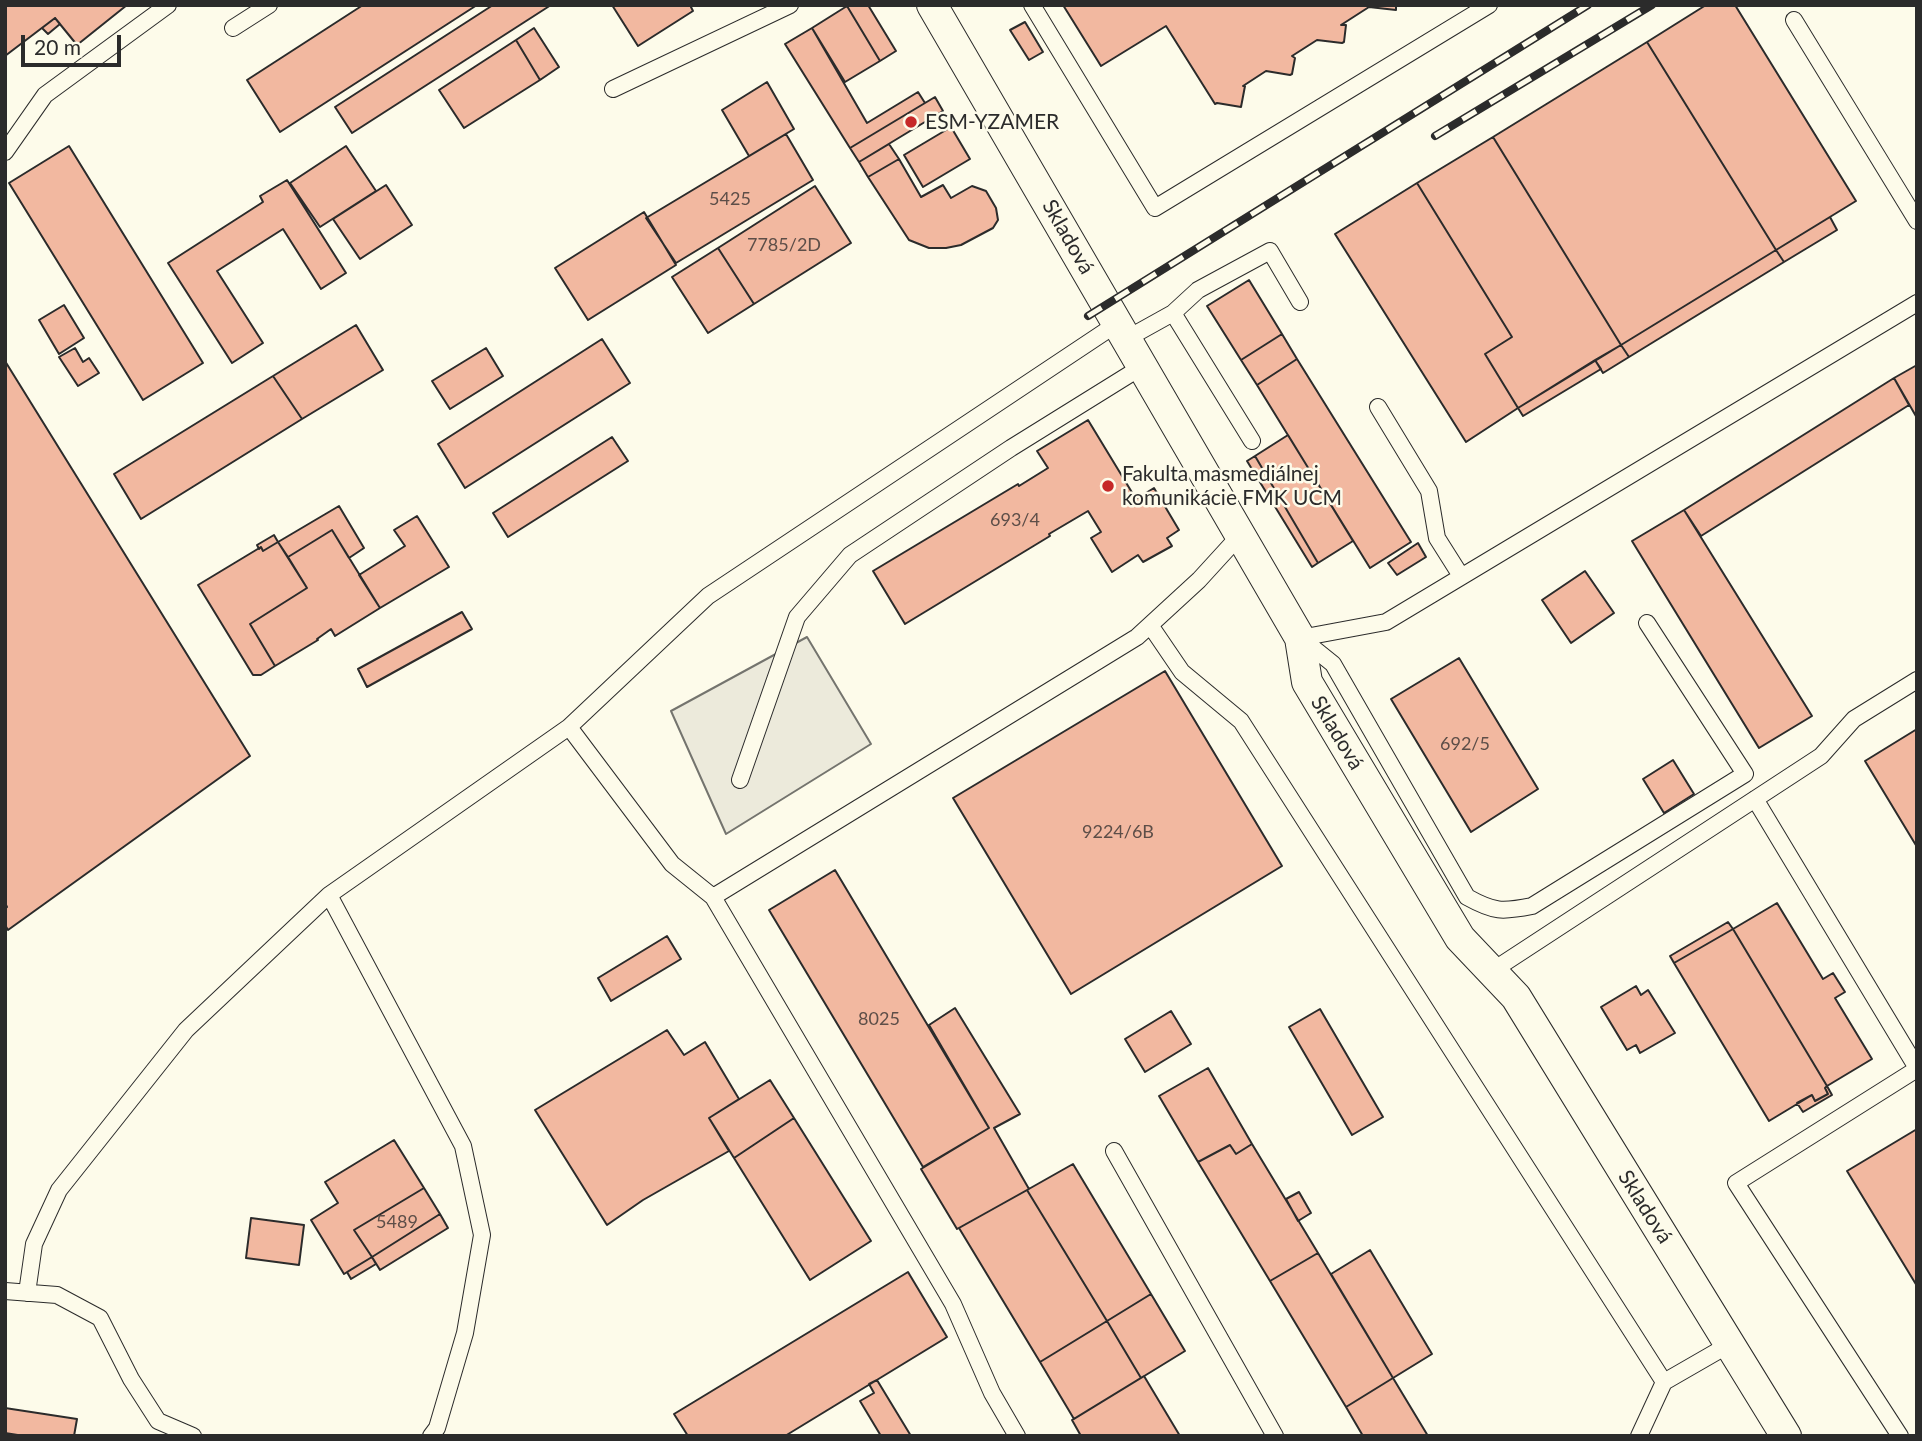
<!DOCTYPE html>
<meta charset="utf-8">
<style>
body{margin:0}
#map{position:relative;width:1922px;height:1441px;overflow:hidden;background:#fdfbea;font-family:Lato,sans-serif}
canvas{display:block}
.frame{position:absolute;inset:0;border:7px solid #2b2b2b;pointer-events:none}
.scale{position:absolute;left:21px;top:35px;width:100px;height:32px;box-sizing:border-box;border:4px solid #2b2b2b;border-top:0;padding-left:9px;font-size:21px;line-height:24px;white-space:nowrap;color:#2b2b2b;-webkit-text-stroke:5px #fdfbea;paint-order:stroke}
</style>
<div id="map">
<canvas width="1922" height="1441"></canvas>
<div class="frame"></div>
<div class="scale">20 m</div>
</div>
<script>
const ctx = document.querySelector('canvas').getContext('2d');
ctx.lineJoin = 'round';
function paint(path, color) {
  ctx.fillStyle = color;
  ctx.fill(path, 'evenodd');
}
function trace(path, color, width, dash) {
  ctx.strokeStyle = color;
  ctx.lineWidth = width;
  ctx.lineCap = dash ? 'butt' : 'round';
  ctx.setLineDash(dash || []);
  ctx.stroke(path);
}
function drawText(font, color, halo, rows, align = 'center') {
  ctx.font = font + ' Lato,sans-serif';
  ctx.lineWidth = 5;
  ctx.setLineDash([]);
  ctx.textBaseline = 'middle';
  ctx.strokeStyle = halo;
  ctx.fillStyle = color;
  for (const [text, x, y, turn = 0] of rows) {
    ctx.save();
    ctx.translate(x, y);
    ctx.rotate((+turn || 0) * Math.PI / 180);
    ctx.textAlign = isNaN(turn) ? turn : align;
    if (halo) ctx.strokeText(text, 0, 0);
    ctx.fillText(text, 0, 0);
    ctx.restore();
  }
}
const parking = new Path2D(`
 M807,637L871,744L726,834L671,711Z`);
paint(parking, '#eceadb');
trace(parking, '#74746e', 2);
const building = new Path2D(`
 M5,5H127L77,45L55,18L5,56Z
 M363,5H477L280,132L247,80Z
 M493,5H551L352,133L335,107Z
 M612,5H690L693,11L638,46Z
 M849,5H868L896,51L880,61L847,6Z
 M1063,5H1396V10L1369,7L1341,25H1346L1344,42L1342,43L1317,40L1292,56L1295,58L1292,74L1290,75L1266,71L1243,86H1245L1241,107L1217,103L1215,104L1166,26L1101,66Z
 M1706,5H1735L1856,201L1776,250L1647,42Z
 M847,6L880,61L845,82L812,28Z
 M55,18L60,24L48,34L42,28Z
 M1025,22L1043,52L1029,60L1010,30Z
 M534,28L559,67L540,80L516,40Z
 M812,28L867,123L918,92L925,103L850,148L785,44Z
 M516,40L540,80L464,128L439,90Z
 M1647,42L1776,250L1621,345L1493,137Z
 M767,82L794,129L749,156L722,110Z
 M935,97L943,111L859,162L850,148Z
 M951,127L970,159L923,187L904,155Z
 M786,134L813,180L676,263L646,218Z
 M1493,137L1621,345L1518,408L1485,354L1512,337L1417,183Z
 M889,144L899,159L868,177L859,162Z
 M69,146L203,363L143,400L9,183Z
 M346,146L376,191L320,227L290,183Z
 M899,159L921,197L943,185L951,198L972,186L986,191L996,208L998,220L993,228L961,245L946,248H929L909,240L868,177Z
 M287,180L346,273L321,289L283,229L217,271L263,343L232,363L168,263L263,202L260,196Z
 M1417,183L1512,337L1485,354L1518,408L1466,442L1335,234Z
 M386,185L412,225L360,259L333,219Z
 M815,186L851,243L754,304L718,248Z
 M644,212L676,265L588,320L555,268Z
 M1830,217L1837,230L1784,262L1776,250Z
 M718,248L754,304L708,333L672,277Z
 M1776,250L1784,262L1629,357L1621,345Z
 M1249,280L1282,334L1241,360L1207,306Z
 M64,305L84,338L59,354L39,320Z
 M356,325L383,370L302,419L273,376Z
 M1282,334L1297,359L1257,385L1241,360Z
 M602,339L630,383L465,488L438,444Z
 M1621,345L1629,357L1603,373L1595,360Z
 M75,348L83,362L89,358L99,373L78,386L59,357Z
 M486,348L503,376L450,409L432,381Z
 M1297,359L1411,542L1370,568L1257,385Z
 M1595,360L1601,369L1523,416L1518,408Z
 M5,361L250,756L8,930L5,925V908L7,907L5,903Z
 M1917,365V418L1894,378Z
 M273,376L302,419L141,519L114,474Z
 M1894,378L1909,405L1701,536L1684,510Z
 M1088,420L1136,499L1154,488L1179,530L1167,538L1172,546L1143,562L1138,555L1112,572L1091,538L1101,532L1088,511L1049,534L1050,536L905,624L873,571L1018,484L1019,486L1048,468L1037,451Z
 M1288,435L1353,541L1318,563L1255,456Z
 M612,437L628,461L508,537L493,513Z
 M1255,456L1318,563L1312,567L1247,461Z
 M339,506L364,548L349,558L332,530L288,557L278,542Z
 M1684,510L1812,716L1759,748L1632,541Z
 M417,516L449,567L380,608L359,575L405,546L394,530Z
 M332,530L380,608L335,636L331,629L317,639L318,640L275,666L250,624L307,588L288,557Z
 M274,535L278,542L263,551L261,547L259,549L257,545Z
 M278,542L307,588L250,624L275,666L261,675H253L198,585L261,547L263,551Z
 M1418,543L1426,557L1397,575L1388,563Z
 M1585,571L1614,613L1571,643L1542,600Z
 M462,612L472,629L367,687L358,669Z
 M1459,658L1538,789L1471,832L1391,699Z
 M1165,671L1282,866L1071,994L953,798Z
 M1917,729V847L1865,761Z
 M1673,760L1694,794L1664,813L1643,779Z
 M835,870L989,1128L923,1167L769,910Z
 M1777,903L1823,979L1833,973L1845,992L1835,998L1872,1059L1827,1086L1733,929Z
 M1728,922L1733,929L1674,963L1670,956Z
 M1733,929L1827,1086L1825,1088L1828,1094L1815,1101L1812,1095L1769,1121L1674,963Z
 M667,936L681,959L611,1001L598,978Z
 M1636,986L1641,995L1648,990L1675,1033L1640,1053L1636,1045L1627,1050L1601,1007Z
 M955,1008L1020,1114L994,1128L1029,1189L957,1229L921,1169L989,1128L929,1025Z
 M1320,1009L1383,1117L1352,1135L1289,1027Z
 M1171,1011L1191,1044L1145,1072L1125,1039Z
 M667,1030L684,1055L705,1042L739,1099L709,1118L729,1151L643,1200L607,1225L535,1110Z
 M1208,1068L1252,1144L1236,1154L1230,1145L1198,1162L1159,1096Z
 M770,1080L794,1118L734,1158L709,1118Z
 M1827,1086L1832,1095L1803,1112L1797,1103L1812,1095L1815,1101L1828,1094L1825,1088Z
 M794,1118L871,1241L810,1280L734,1158Z
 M1917,1129V1286L1847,1171Z
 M394,1140L424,1188L354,1230L372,1257L344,1274L311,1220L338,1203L325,1182Z
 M1252,1144L1318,1253L1270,1281L1198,1162L1230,1145L1236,1154Z
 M1073,1164L1151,1294L1107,1321L1027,1190Z
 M424,1188L440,1214L372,1257L354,1230Z
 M1027,1190L1107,1321L1040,1362L959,1228Z
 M1299,1192L1311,1213L1298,1221L1286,1199Z
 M440,1214L448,1228L380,1270L372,1257Z
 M251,1218L304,1225L299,1265L246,1258Z
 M1370,1250L1432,1354L1393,1378L1331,1274Z
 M1318,1253L1393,1378L1346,1407L1270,1281Z
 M372,1257L376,1264L351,1279L347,1272Z
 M908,1272L947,1337L944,1339L785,1436H688L674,1414Z
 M1151,1294L1185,1351L1141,1378L1107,1321Z
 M1107,1321L1141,1378L1074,1419L1040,1362Z
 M1144,1376L1180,1436H1081L1072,1420Z
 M1393,1378L1428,1436H1363L1346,1407Z
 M877,1380L911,1436H881L860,1401L874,1393L869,1384Z
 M5,1408L77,1419L74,1436H24L5,1433Z`);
paint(building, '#f2b8a0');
trace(building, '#2b2b2b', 2);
const service = new Path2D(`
 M1032,5L1155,208L1489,5
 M1794,20L1917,221
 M233,28L269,5
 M613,89L790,5
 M5,152L45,95L168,5
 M1173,313L1198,290L1270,251L1300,302
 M1128,338L1173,313L1252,441
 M1378,407L1429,491L1437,538L1461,576
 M1150,625L1182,672L1241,721L1664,1382
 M1300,638L1386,622L1917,303
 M1302,639L1333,664L1467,897C1494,912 1502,912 1532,906L1745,774L1647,623
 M569,727L672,864L713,897
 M740,780L797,617L850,555L1011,448L1143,366
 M1755,799L1917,1068
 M329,895L463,1146L482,1235L465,1333L437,1428L431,1436
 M1492,971L1821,756L1854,719L1917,680
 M1114,1151L1275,1436
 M5,1291L57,1295L100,1318L131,1379L158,1421L193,1436
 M27,1293L34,1244L59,1190L186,1030L329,895L569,727L708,596L1118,323
 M1017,1436L992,1393L953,1304L713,897L1137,637L1199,580L1241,534
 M1639,1436L1664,1382L1730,1344
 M1900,1436L1736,1183L1917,1069`);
const minor = new Path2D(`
 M932,5L1300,638L1307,682L1460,938L1516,997L1786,1436`);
trace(service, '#2b2b2b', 18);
trace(minor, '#2b2b2b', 32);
trace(service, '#fdfbea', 16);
trace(minor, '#fdfbea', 30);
const rail = new Path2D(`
 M1435,136L1652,5
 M1088,316L1588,5`);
trace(rail, '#2b2b2b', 8);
trace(rail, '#fdfbea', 5, [16]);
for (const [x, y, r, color] of [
 [911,122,7,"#c62828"],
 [1108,486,7,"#c62828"]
]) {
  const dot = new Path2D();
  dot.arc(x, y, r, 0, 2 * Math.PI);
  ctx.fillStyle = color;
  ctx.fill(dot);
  trace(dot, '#fdfbea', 2.5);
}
drawText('18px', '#5d4e48', null, [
 ["5425",730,199],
 ["7785/2D",784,245],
 ["693/4",1015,520],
 ["692/5",1465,744],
 ["9224/6B",1118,832],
 ["8025",879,1019],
 ["5489",397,1222]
]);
drawText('21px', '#2b2b2b', '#fdfbea', [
 ["ESM-YZAMER",925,122],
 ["Fakulta masmediálnej",1122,474],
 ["komunikácie FMK UCM",1122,498]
], 'left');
drawText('21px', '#2b2b2b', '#fdfbea', [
 ["Skladová",1068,237,60],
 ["Skladová",1337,733,59],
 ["Skladová",1645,1207,58]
]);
</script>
